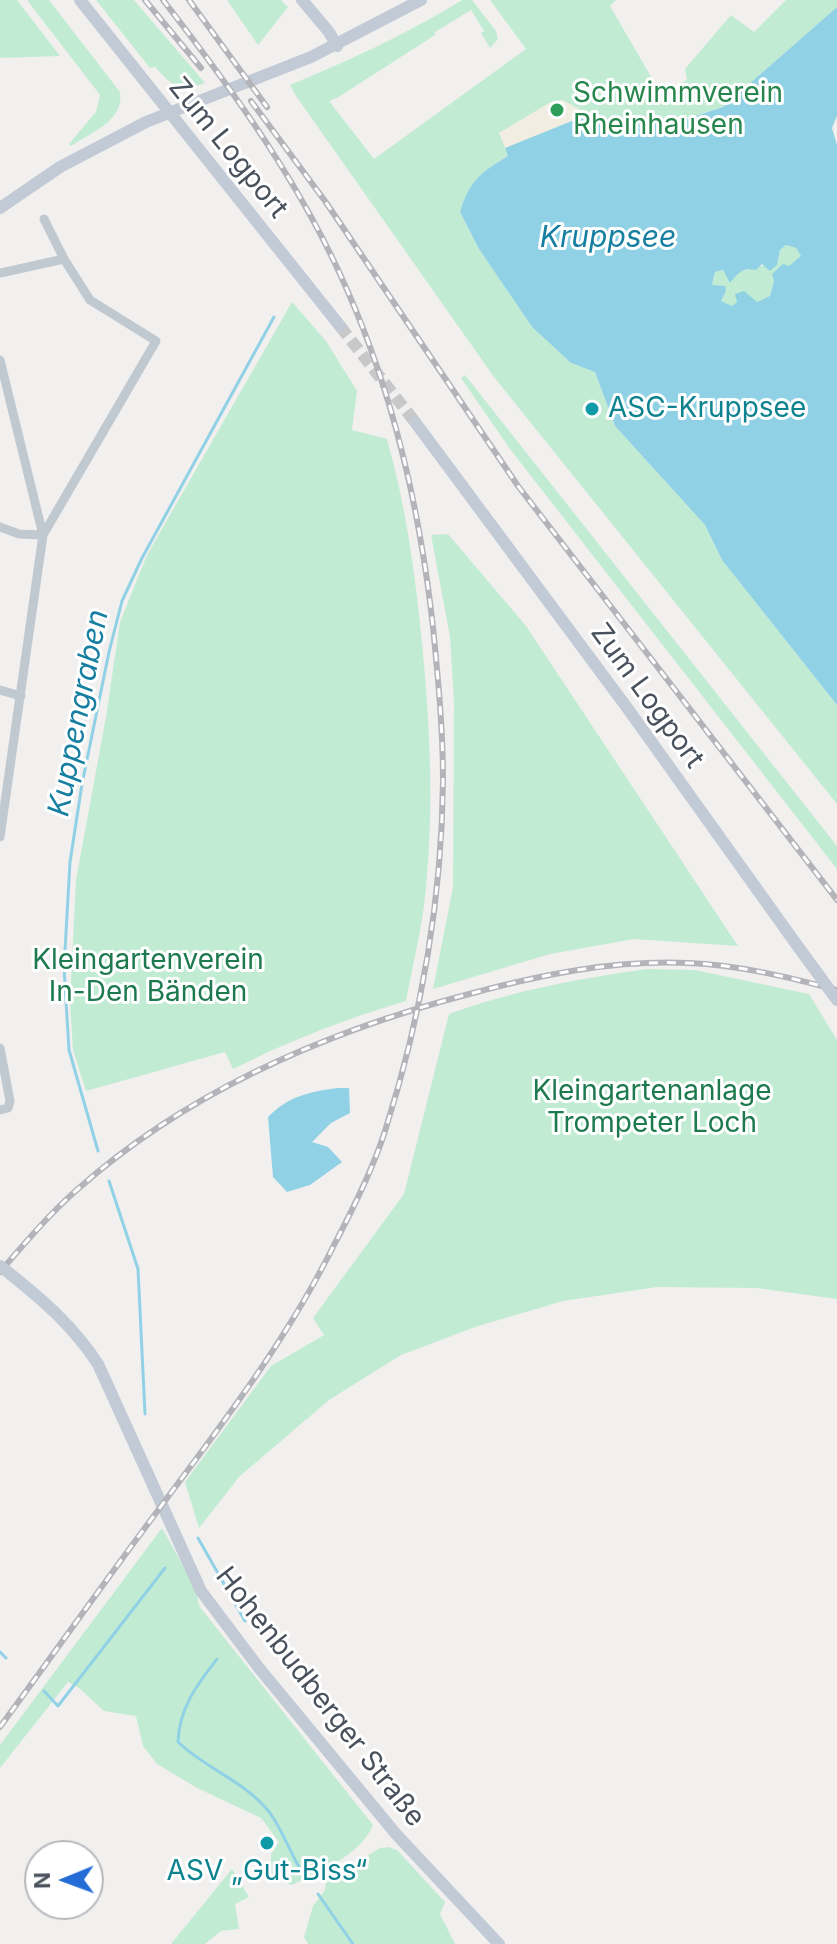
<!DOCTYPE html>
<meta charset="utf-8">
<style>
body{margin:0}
#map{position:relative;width:837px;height:1944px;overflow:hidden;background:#f2efef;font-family:Inter,sans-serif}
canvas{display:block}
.north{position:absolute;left:24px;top:1840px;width:80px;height:80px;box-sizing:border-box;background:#fff;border:2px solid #b6babe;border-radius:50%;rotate:269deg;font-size:22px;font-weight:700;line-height:32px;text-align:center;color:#49525c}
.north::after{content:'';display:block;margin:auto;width:28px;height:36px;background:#256cd6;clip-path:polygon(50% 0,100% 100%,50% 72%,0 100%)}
</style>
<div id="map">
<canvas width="837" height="1944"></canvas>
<div class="north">N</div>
</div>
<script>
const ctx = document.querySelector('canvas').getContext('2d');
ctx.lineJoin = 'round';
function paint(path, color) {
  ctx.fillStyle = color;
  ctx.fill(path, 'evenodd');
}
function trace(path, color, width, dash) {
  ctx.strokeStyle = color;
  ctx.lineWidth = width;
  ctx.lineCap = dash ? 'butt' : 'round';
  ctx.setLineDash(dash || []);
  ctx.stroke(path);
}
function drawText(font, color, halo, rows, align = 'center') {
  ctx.font = font + ' Inter,sans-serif';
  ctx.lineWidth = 6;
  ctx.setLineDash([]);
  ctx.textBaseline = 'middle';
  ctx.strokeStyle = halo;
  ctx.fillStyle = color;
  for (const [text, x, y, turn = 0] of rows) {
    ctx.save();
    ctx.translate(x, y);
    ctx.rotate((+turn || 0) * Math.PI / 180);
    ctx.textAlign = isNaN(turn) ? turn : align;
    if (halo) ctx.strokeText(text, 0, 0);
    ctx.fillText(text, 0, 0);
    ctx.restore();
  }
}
paint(new Path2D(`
 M0,0H17L60,56L0,58Z
 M27,0H49L120,92C125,120 91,133 71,146L69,144L96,112L100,95Z
 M96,0H134L205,83C179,92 173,87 155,67L150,68Z
 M227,0H281L288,7L258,45Z
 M462,0H472L496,31L498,39L490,48L481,33L484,31L471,10L435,32V35L337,98L329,101L374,159L526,49L490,0H616L610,6L661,94L687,80L685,69L731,15L754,32L786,0H837V7L723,107L681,121L638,117L586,126L582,118L505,148L508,156C481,172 469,181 460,212L479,249L532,327L571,363L595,372L615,426L705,525L722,560L837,705V804L494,377L296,96L290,85C350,60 407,34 462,0Z
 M786,245L796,248L801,256L774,281L770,296L757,302H737L732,307L721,301L726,291L712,285L715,272C725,269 733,273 743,271C756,268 763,264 777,265L780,250Z
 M292,302L326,341L357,391L352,430L387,439C406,506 415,573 422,643C430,724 434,806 426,887C423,925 413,963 406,1001C345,1019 289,1041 233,1069L225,1052L86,1091L73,1050L70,1002L76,880L106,717L120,622L147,555Z
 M465,375L837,846V869L510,449L461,378Z
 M448,534L526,626L738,946L634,939L550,954L433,989L453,887L454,703L450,637L431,535Z
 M646,969L695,970L809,994L837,1040V1299L756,1288L657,1287L563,1301L475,1327L401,1355L329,1400L239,1477L199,1528L185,1482L271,1366L324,1335L313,1318L404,1194L449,1014C515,990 578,979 646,969Z
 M162,1528L196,1589L199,1606L373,1825C360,1856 320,1871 292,1885L271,1877V1854L279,1842L261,1818L197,1788L157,1764L143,1746L136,1716L104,1711L79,1688L68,1682L0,1768V1745Z
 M389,1847L397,1850L445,1902L440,1914L455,1944H308L304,1937L313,1906L325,1890L326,1881L380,1848Z
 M232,1869L249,1897L235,1904L239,1929L221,1931L205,1944H171Z`), '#c1ecd3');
paint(new Path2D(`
 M562,100L579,109L582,117L505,148L499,133L549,103Z`), '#f2ede1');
paint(new Path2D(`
 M837,7V116L832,128L837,145V705L722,560L705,525L615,426L595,372L571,363L532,327L479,249L460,212C469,181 481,172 508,156L505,148L582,117L586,126L638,117L681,121L723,107ZM786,245L796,248L801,256L789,266L783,264L772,274L774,281L770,296L757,302L744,291L735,294L737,302L732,306L721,301L726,291L725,286L712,285L715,272L723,270L730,283C738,273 743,267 756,270L762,264L770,271L777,265L780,250Z
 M338,1088H349L350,1113L331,1123L312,1142L328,1147L342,1162L310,1185L287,1192L273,1177L268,1117C289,1096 308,1092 338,1088Z`), '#91d1e6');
trace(new Path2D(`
 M98,1151L69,1050L64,968L70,862L82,784L109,652L122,601L142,558L274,317
 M109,1181L138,1269L145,1414
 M198,1538L245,1621
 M0,1652L6,1658
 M217,1659C197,1685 179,1708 178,1742C204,1767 239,1779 264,1806C279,1821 290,1853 302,1872
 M44,1691L58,1706L165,1568
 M318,1894L353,1944`), '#91d1e6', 3);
trace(new Path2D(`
 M340,326L415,422`), '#c8c8ca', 12, [12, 6]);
trace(new Path2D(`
 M0,273L64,259
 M0,360L43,535L0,837
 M0,527L19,534L43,535L156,341L90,300L64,259L44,219
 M0,690L21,696
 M0,1048L10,1101L8,1108L0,1110`), '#c1c9d0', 9);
trace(new Path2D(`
 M80,0L340,326
 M302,0L329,32L337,46
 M0,208L60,167L146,122L311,57L421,0
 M415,422L628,709L799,948
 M9,1273C44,1301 73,1326 98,1364L201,1591L259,1668L396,1834L499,1944`), '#c1cad5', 12);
const rail = new Path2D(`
 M145,0L201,68
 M189,0L267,107
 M251,101L325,201L518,486L837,900
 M0,1272C25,1243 50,1213 79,1188C191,1089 330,1030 473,993C544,974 614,960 688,963C739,965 788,977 837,990
 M0,1727C53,1655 105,1581 159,1509C222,1424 287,1340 334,1245C353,1209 373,1169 385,1131C421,1018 442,898 443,780C443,729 438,678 433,627C420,511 395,399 348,292C302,185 234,92 163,0`);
trace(rail, '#b2b4b9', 6);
trace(rail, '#fff', 3, [9]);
trace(new Path2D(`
 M799,948L837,1000
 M0,1266L9,1273`), '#c1cad5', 12);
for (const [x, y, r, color] of [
 [557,110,8,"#2e9e5b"],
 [592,409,8,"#0f9aa8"],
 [267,1843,8,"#0f9aa8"]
]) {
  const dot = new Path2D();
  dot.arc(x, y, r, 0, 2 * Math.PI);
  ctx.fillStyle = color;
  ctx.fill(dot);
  trace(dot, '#fff', 3);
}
drawText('28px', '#27864d', '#fff', [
 ["Schwimmverein",573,94],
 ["Rheinhausen",573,126]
], 'left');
drawText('28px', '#49525c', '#fff', [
 ["Zum Logport",228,148,51],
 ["Zum Logport",647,696,54],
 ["Hohenbudberger Straße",320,1697,52]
]);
drawText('28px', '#0d838f', '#fff', [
 ["ASC-Kruppsee",608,409],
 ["ASV „Gut-Biss“",267,1872,"center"]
], 'left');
drawText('28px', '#1d794e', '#fff', [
 ["Kleingartenverein",148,961],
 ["In-Den Bänden",148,993],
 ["Kleingartenanlage",652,1092],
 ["Trompeter Loch",652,1124]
]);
drawText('italic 30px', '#167fa1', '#fff', [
 ["Kruppsee",608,238],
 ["Kuppengraben",79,713,-79]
]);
</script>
